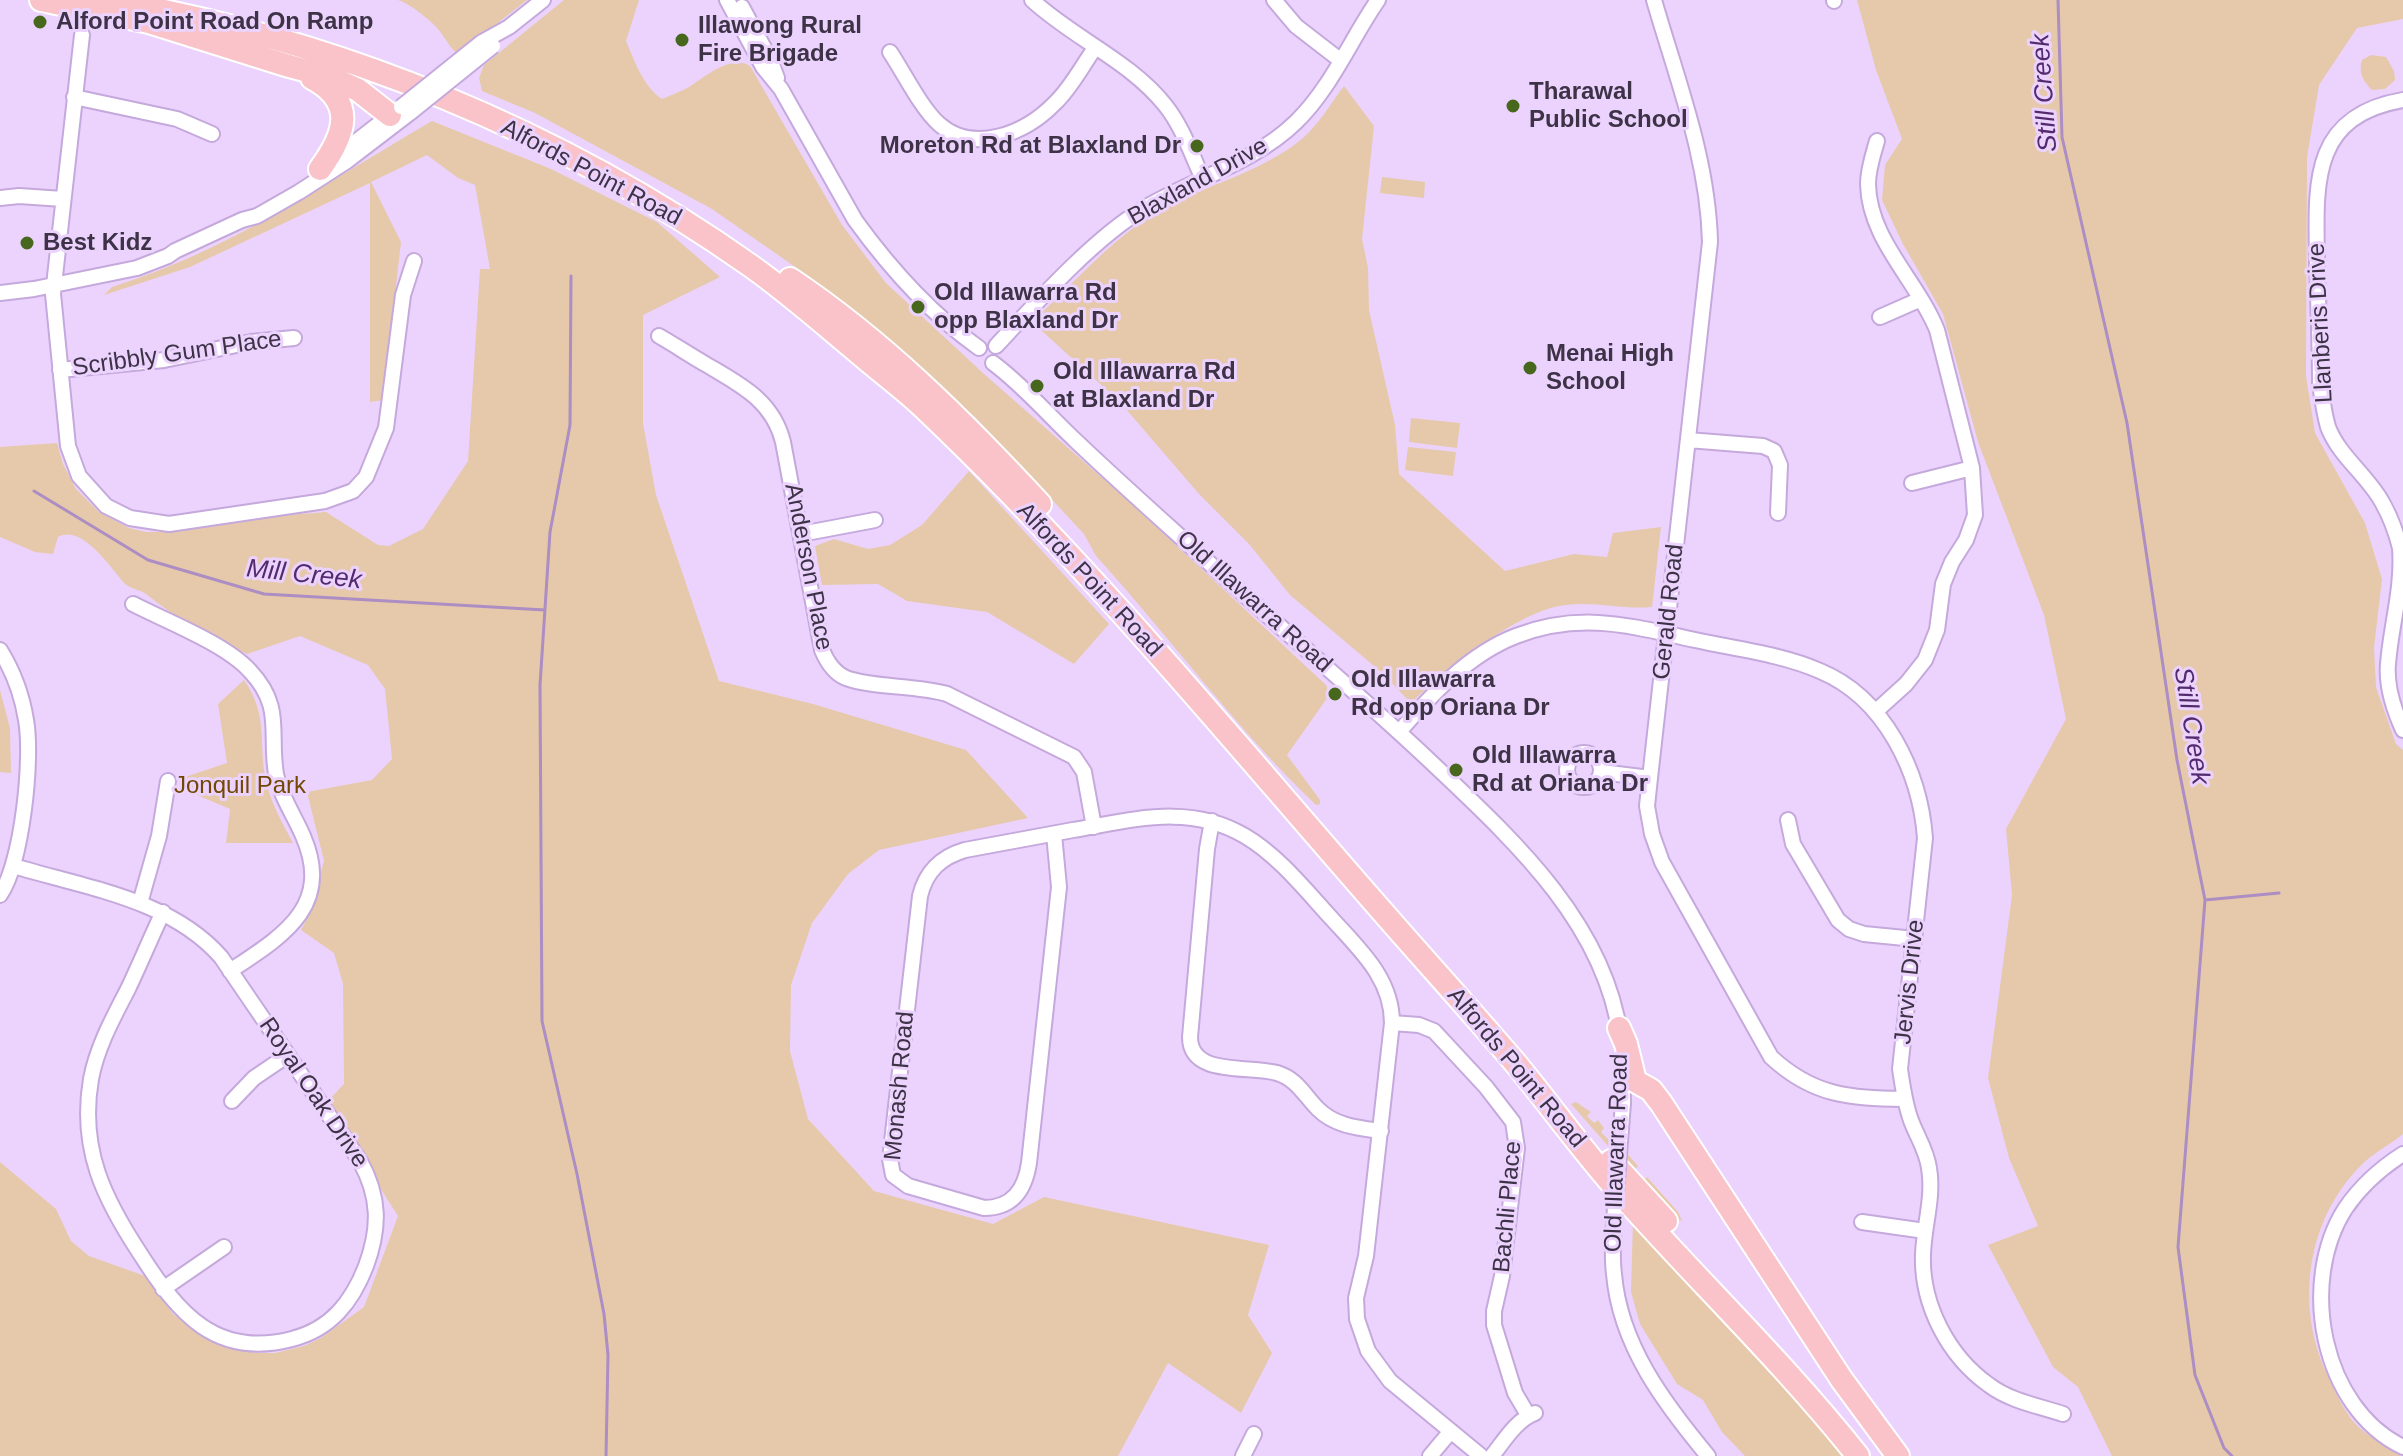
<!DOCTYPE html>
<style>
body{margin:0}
canvas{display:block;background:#ebd3fe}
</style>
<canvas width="2403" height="1456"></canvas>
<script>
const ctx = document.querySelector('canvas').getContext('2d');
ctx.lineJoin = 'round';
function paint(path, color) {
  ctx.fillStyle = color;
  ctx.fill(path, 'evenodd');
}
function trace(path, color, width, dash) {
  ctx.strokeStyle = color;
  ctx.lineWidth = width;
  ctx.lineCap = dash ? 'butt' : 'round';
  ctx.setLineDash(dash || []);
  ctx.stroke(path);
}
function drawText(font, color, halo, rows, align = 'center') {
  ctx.font = font + ' Helvetica,sans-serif';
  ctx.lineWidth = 6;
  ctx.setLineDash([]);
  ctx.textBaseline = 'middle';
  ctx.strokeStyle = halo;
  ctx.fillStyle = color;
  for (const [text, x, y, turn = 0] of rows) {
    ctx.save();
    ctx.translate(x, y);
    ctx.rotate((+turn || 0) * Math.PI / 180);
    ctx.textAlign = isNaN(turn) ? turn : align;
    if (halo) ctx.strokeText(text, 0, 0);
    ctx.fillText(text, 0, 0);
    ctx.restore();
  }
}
paint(new Path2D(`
 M398,0H527L458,54C450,48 447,41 441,33C435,23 409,3 398,0Z
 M564,0H639L626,41C635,62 643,86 662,99C671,95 683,91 692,85C707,75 732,54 750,66L842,225L886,283L983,373L1133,505L1326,685L1330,694L1287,755L1320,800V804L1316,805C1236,729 1170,637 1096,556L1084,534L975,417L966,412L919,367L801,271L712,209L535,113L482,91L479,78L484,65Z
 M1857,0H2403V19L2357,28L2319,85L2307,157L2306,376L2315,433L2365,523L2382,579L2374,648L2376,687L2396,744L2403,750V1134C2392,1143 2379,1150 2368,1159C2308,1212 2294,1301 2326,1372C2335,1390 2345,1416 2361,1429C2373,1439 2388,1447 2401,1456H2112L2078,1387L2053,1367L1988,1245L2038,1226L2009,1158L1988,1078L2012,895L2006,829L2066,719L2044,615L1978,442L1943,314L1903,244L1882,200L1885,165L1902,139L1876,70Z
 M2371,55L2386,57L2394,71L2395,80L2385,89L2372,90C2363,81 2358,73 2362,60Z
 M1344,86L1374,126L1362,239L1368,268L1369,310L1395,425L1399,474L1505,571L1574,554L1607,557L1613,533L1661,527L1652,607C1624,610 1595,601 1566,605C1518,610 1446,670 1411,703L1380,671L1290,595L1249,544L1199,494L1119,401L1032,322C1070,287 1107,244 1150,216C1198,186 1259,175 1303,138C1319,124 1331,103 1344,86Z
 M432,121L551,169L657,222L720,277L643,315V423L656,495L719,681L813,704L966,750L1028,818L879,850L848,874L812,923L791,985L790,1051L808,1119L874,1191L993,1224L1044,1197L1269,1245L1248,1315L1272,1353L1241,1413L1168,1363L1118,1456H0V1162L56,1209L71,1241L89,1256L145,1276L173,1314L204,1338L227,1348L256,1353H275L304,1346L321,1338L364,1307L398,1216L326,1103L344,1084L343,984L334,953L301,930L309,915L324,861L307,792L372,780L392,759L385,689L368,665L300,636L247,654C212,636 176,619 146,594C139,589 130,589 124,583C110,567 82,524 58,537L53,554L35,552L0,537V447L57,443L63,464L76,489L99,512L129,528L146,532H171L262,517L326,512L378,545L389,546L423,529L468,461L480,269H490L475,185L458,178L427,155L371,182L401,242L383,400L370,402V183L190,267L104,295L112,287C229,251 327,182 432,121Z
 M1382,177L1425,182L1424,198L1380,193Z
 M1411,418L1460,423L1457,448L1409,442Z
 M1408,447L1456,452L1453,476L1405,470Z
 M969,471L1109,624L1074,664L987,612L907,601L878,584L822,585L815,546L834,539L868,549L890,545L922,525Z
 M244,680C270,717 257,745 267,785C272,805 283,824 293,843H226L230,809L185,790V777L227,763L218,704Z
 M0,690L10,728L11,773L0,772Z
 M1576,1102L1591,1112L1587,1116L1594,1123L1598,1120L1604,1128L1601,1132L1610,1141L1614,1138L1638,1166L1634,1170L1644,1180L1647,1177L1678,1212L1682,1221L1670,1216L1571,1104Z
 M1633,1219L1814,1414L1849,1456H1745L1722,1432L1703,1400L1677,1384L1640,1324L1631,1292Z`), '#e6c9aa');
trace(new Path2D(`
 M2058,0L2062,137L2127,423L2177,760L2205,900L2178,1247L2195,1375L2224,1448L2232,1456
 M571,276L570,425L550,532L540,685L542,1021L577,1174L604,1314L608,1355L606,1456
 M34,491L148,560L264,594L545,610
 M2205,900L2279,893`), '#ac8dc4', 3);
const minor = new Path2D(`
 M727,0L763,67L781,89L855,220C889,267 931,314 979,348
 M1032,0C1073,38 1130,61 1165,105C1182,126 1191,153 1202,177
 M1274,0L1296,26L1340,60
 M1654,0C1677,80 1708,158 1710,242L1650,778L1647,806L1652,834L1662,862L1771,1057C1813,1096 1849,1098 1904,1099
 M1834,1V0
 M742,7L770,59L777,78
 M82,35L53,294L68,446L79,476L106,506L130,518L169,524L325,501L353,491L366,477L386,428L403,295L414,261
 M482,42L509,27L543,0
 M890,52C904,73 921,108 939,124C974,155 1026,133 1055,103C1071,88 1082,66 1095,48
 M74,97L177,119L212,134
 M2403,100C2309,116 2316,186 2317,262C2318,303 2320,343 2320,384C2322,398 2324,413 2328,427C2339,456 2367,475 2382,502C2390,516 2396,532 2400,548C2403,589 2391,624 2388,664C2386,686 2394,710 2403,730
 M331,161L394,112
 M0,198L19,196L63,199
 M0,293L34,289L137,268L168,256L175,251L242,220L257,216L299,192L347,161L411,112
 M1880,317L1921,299
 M659,336C675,345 691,356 707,365C741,385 773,401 783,442L822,650C827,662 834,673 846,678C873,688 916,685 947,694L1074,757L1084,772L1094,827
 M996,346C1036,303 1093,239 1143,209C1193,179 1254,163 1296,122C1331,88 1351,39 1378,0
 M993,363C1024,386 1049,416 1077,442C1119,482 1163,521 1206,560C1280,628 1358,693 1431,762C1510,837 1604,921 1620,1035
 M60,370L164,360L251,342L294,338
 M1688,440L1763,446L1774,451L1780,465L1778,513
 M1912,483L1972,468
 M801,534L875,520
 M133,604C166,621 226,644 250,671C284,707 269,733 276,774C281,797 294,815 303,836C334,907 281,937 230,971
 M0,650C13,671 22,695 26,720C33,759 22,863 0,895
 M1875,712L1906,684L1925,660L1937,630L1943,584L1952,562L1966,540L1975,515L1972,468L1937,330C1917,280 1869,240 1868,184C1868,169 1873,155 1877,141
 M1399,732C1431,695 1469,654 1516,636C1581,611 1631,626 1695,640C1736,649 1781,654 1820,671C1885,698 1920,772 1925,838L1900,1069C1903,1088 1905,1106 1912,1123C1918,1138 1927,1152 1929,1168C1934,1197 1924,1225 1923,1254C1921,1304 1948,1356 1989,1385C2010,1401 2039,1406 2063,1414
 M1567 770a17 17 0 1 1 34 0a17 17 0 1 1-34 0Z
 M1601,772L1650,778
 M1788,820L1793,844L1838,920L1849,929L1864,934L1915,939
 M1212,821L1207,849L1190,1037C1190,1077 1249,1065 1277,1073C1297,1079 1304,1095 1318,1109C1335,1126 1358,1128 1381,1131
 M1054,834L1059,887L1029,1163C1025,1189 1013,1208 984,1208L908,1186L893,1175L890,1159L920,896C926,871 941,857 965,850C1001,843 1037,837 1073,830C1133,820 1190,803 1245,836C1279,856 1307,892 1333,920C1361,951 1392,979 1392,1023L1366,1256L1356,1298L1357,1319L1368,1351L1390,1381L1481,1456
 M14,866C86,888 170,899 221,957L360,1161C380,1197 380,1228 366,1266C352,1302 331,1329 292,1339C216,1359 178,1313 141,1255C104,1199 79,1149 91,1079C97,1047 113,1018 128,989C140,964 151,937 163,912
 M140,903L159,836L168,781
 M1392,1023L1419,1025L1434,1031L1486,1087L1513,1122L1517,1148L1502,1276L1494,1311V1325L1515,1393L1528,1415
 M1622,1060L1623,1103
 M232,1101L254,1078L288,1055
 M2403,1154C2381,1168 2360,1187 2345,1209C2298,1283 2322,1408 2403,1447
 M1615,1206C1614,1229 1611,1252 1614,1274C1620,1345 1664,1403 1708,1456
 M1862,1222L1925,1231
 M163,1289L224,1247
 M1243,1456L1254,1434
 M1430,1456L1451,1431
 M1492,1456C1504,1441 1516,1420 1535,1413`);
const highway = new Path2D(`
 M41,0L149,22L289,66L330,77L358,90L390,115
 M106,0C336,39 560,131 751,266C789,293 824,324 860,354C881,372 903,388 923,407C1090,565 1236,745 1388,918C1429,965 1471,1011 1512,1059C1549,1103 1583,1152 1622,1195C1700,1283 1785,1364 1858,1456
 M312,78C357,102 345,135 320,169
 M790,279C883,341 964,422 1040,504
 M1619,1028L1626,1044L1635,1081L1651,1090L1661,1103L1842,1380L1898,1456
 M1611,1161L1666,1221`);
trace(minor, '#c5a9dc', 18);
trace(highway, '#fff', 26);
trace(minor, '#fff', 14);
trace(highway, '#fac3ca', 22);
const minorBridge = new Path2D(`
 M401,107L482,42
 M411,112L493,46
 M1615,1206L1623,1103`);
trace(minorBridge, '#c5a9dc', 18, []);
trace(minorBridge, '#fff', 14);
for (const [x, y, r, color] of [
 [40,22,8,"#47671c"],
 [682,40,8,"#47671c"],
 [1513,106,8,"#47671c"],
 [1197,146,8,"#47671c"],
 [27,243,8,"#47671c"],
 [918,307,8,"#47671c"],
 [1530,368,8,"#47671c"],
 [1037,386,8,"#47671c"],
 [1335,694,8,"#47671c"],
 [1456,770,8,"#47671c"]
]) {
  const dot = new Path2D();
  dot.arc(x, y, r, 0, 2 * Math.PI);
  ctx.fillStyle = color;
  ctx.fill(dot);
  trace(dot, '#ebd3fe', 3);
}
drawText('bold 24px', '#3d3246', '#ebd3fe', [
 ["Alford Point Road On Ramp",56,22],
 ["Illawong Rural",698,26],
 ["Fire Brigade",698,54],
 ["Tharawal",1529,92],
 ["Public School",1529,120],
 ["Moreton Rd at Blaxland Dr",1181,146,"right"],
 ["Best Kidz",43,243],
 ["Old Illawarra Rd",934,293],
 ["opp Blaxland Dr",934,321],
 ["Menai High",1546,354],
 ["School",1546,382],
 ["Old Illawarra Rd",1053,372],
 ["at Blaxland Dr",1053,400],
 ["Old Illawarra",1351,680],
 ["Rd opp Oriana Dr",1351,708],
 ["Old Illawarra",1472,756],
 ["Rd at Oriana Dr",1472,784]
], 'left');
drawText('24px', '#3d3246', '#ebd3fe', [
 ["Alfords Point Road",591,173,28],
 ["Blaxland Drive",1198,182,-29],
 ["Llanberis Drive",2321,323,-93],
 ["Scribbly Gum Place",177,354,-8],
 ["Anderson Place",808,567,79],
 ["Alfords Point Road",1089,580,47],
 ["Old Illawarra Road",1254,602,42],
 ["Gerald Road",1669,612,-84],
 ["Jervis Drive",1910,982,-84],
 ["Alfords Point Road",1516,1068,50],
 ["Monash Road",900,1086,-85],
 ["Royal Oak Drive",313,1093,56],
 ["Old Illawarra Road",1617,1153,-88],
 ["Bachli Place",1508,1207,-85]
]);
drawText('24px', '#724704', '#ebd3fe', [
 ["Jonquil Park",240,786]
]);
drawText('italic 26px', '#522a6d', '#ebd3fe', [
 ["Still Creek",2045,93,-94],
 ["Mill Creek",304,575,6],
 ["Still Creek",2191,726,81]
]);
</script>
